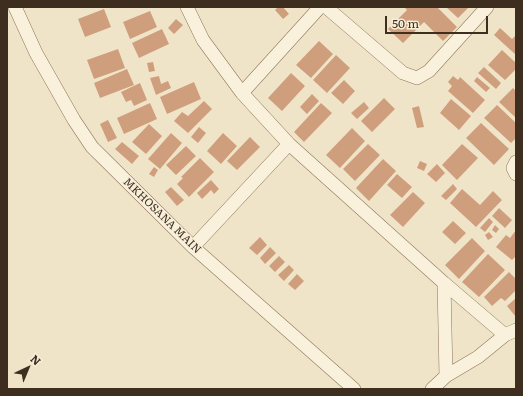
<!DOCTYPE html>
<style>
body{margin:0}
#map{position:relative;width:523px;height:396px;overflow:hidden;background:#f0e4c8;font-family:Literata,serif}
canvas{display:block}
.frame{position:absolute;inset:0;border:8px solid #3d2e20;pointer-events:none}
.north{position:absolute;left:8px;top:348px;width:40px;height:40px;-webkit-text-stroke:3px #f7eed8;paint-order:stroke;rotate:44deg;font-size:11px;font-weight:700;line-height:16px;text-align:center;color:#3d2e20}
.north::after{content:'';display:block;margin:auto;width:14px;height:18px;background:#3d2e20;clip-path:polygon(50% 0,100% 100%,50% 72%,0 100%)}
.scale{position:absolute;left:385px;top:16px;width:103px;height:18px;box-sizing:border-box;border:2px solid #3d2e20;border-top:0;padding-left:5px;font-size:12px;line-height:14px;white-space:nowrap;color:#3d2e20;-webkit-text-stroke:3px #f7eed8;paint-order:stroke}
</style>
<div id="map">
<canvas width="523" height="396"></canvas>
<div class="frame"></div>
<div class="north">N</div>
<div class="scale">50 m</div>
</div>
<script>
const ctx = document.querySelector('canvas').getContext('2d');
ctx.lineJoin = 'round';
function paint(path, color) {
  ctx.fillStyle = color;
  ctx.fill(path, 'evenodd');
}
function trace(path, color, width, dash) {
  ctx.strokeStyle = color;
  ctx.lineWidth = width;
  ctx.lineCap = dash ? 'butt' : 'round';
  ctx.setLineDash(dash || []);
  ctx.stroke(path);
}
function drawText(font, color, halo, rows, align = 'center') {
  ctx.font = font + ' Literata,serif';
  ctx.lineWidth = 3;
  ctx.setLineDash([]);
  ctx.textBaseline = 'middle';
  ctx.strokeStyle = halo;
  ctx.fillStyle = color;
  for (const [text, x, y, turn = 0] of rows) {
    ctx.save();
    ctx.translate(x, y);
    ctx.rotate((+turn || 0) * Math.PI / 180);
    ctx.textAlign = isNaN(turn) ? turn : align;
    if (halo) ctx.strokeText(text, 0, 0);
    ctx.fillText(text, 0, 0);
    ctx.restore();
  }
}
paint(new Path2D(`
 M278,7H283L289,14L283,19L275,10Z
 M404,7H437L457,27L443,41L424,22L403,43L388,29L407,10Z
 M446,7H469L458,18Z
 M104,9L111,27L85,37L78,19Z
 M150,11L157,27L130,39L123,22Z
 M176,19L183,25L174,34L168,28Z
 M500,28L512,39L516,35V55L494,35Z
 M162,29L169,44L139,58L132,43Z
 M319,41L333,54L311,78L296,65Z
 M118,49L125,68L94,79L87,60Z
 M502,50L516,63V69L505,80L488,65Z
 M336,55L350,68L327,93L313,80Z
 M153,62L155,71L149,72L147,63Z
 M484,67L501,83L496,89L478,73Z
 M127,69L134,85L100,98L94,83Z
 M291,73L305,86L282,111L268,98Z
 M159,76L161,84L168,81L171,88L156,95L150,78Z
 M453,76L458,80L460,77L485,100L473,113L448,91L452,86L448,82Z
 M477,77L490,88L486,92L474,81Z
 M344,80L355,91L343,104L331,93Z
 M194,82L201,99L167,114L160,97Z
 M140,83L147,100L134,106L131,100L126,102L121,92Z
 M513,88L516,91V118L499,102Z
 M312,94L319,101L307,114L300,107Z
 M384,98L395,109L372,132L361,121Z
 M451,99L471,116L459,130L440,113Z
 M204,101L212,109L188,133L174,121L182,112L188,116Z
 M364,102L369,108L357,119L351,113Z
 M150,103L157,119L124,134L117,118Z
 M321,103L332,113L304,142L294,132Z
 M497,105L516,123V138L511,143L484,118Z
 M419,106L424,127L417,128L412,108Z
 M108,120L117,138L108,142L100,124Z
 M481,123L509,149L494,165L466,138Z
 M149,124L162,136L146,154L132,142Z
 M199,127L206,133L198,143L191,137Z
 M352,128L365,141L340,168L326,155Z
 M171,133L182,143L160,169L148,159Z
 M223,133L237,146L221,164L207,151Z
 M250,137L260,147L237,170L227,161Z
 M122,142L139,156L132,164L115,149Z
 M368,144L380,155L355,181L343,169Z
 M462,144L478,158L457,180L442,165Z
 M186,146L196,156L176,175L166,165Z
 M200,158L214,172L189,197L177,184L183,178L181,177Z
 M383,159L396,171L369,201L356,188Z
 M420,161L427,164L424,171L417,168Z
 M437,164L445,173L436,182L427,174Z
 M154,167L158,170L154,177L149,174Z
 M397,174L412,187L402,198L387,185Z
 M211,180L219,189L214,194L211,190L202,199L197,193Z
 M453,184L457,189L446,200L441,196Z
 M171,187L184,200L177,206L165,192Z
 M462,189L480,205L493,191L502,200L476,227L450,203Z
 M413,192L425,203L403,227L390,215Z
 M499,208L512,220L505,228L492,216Z
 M489,218L493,222L485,232L480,228Z
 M453,221L466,233L455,244L442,232Z
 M495,225L499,229L496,233L492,230Z
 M516,230V256L512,260L496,247L506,235L510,238Z
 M489,232L493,237L488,240L485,235Z
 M260,237L267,245L257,255L249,248Z
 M472,238L485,251L459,279L445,265Z
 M270,247L276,253L265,264L260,258Z
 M488,254L505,270L479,297L462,282Z
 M279,256L285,262L275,272L269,266Z
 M289,265L294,270L284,281L278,275Z
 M509,272L516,279V290L505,301L501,298L492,306L484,297Z
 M297,274L304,281L295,290L288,284Z
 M516,298V317L507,306Z`), '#cf9f7d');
const minor = new Path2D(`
 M15,7L36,53L74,120L92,147L193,247L354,389
 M187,7L203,40L242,93L289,144L444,283L505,335L516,330
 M326,7L403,73L417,78L429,71L487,7
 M242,93L320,7
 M516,162L513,168L516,174
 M193,247L289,144
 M444,283L446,376
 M432,389L446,376L478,357L505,335`);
trace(minor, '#8d765c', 14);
trace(minor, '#faf1dc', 13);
drawText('11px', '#3d2e20', '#f7eed8', [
 ["MKHOSANA MAIN",162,216,44]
]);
</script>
